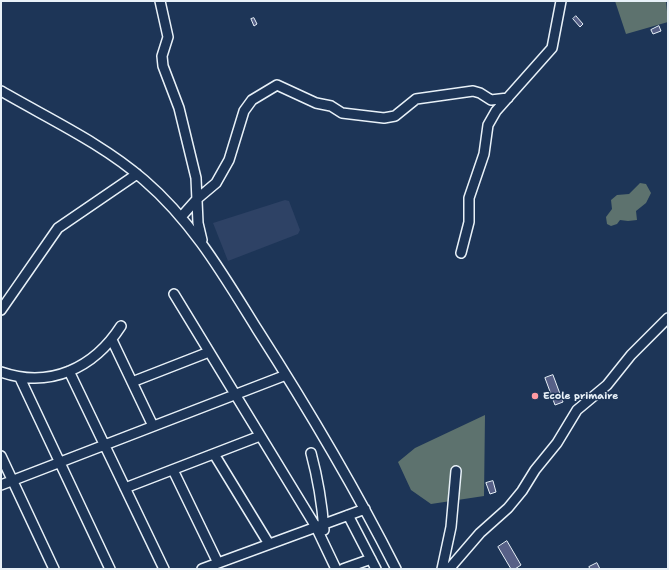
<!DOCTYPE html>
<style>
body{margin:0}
#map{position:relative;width:669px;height:570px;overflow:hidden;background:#1d3557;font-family:"Shantell Sans",sans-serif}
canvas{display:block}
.frame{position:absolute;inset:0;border:2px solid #e8f1f8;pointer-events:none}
</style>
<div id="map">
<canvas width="669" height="570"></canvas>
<div class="frame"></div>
</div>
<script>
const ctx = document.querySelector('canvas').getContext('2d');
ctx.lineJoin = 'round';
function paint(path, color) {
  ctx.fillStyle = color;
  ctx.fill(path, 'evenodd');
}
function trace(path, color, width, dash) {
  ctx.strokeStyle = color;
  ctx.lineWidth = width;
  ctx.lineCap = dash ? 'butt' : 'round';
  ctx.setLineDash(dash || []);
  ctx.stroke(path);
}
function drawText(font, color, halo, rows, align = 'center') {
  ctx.font = font + ' "Shantell Sans",sans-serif';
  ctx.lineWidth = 3;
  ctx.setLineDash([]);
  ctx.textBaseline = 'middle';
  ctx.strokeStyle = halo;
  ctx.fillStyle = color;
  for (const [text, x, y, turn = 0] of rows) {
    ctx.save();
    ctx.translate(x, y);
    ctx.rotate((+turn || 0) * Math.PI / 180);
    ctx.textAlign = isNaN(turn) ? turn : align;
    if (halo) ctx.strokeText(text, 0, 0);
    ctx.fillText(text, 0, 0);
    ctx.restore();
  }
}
paint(new Path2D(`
 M285,200L289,201L300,230L298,234L228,261L213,223Z`), '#2e4265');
paint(new Path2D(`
 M615,1H666L668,22L626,34Z
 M640,183L646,184L651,193L646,203L636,211L637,220L628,221L620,220L617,224L611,226L607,224L606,217L612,209L611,200L617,195L629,194Z
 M485,415L484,496L431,504L411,490L398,462L415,448Z`), '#5d726e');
const building = new Path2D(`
 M576,16L583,24L580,27L573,19Z
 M254,18L257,24L254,26L251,19Z
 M659,26L661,31L653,34L651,30Z
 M553,375L563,402L555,405L545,378Z
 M493,481L496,492L490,494L486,483Z
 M507,541L521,565L515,569H511L498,547Z
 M597,563L600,569H590L589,567Z`);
paint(building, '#576087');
trace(building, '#e8f1f8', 1);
const minor = new Path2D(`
 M160,1L168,37L162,56L163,66L179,108L196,178L198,223L202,240
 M1,91C49,119 103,144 144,180C193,222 224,276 257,329C307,407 354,486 396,569
 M181,217L197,199L216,183L229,160L244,111L252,100L277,85L316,103L331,106L342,113L384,118L395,116L416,99L473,91L480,93L491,100L508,98
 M461,253L469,222V198L484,154L488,125L496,111L552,48L561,1
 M174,294L316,527L336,569
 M1,310L58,228L137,174
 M112,340L153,426
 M69,371L164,569
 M1,372C50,389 94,368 121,326
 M20,378L110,569
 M132,382L209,352
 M311,453C318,479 322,503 324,530
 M214,454L269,544
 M1,456L54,569
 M173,470L218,563
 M1,485L286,375
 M125,488L260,436
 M348,515L376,569
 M202,569L365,509
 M343,569L371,559
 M442,569L451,527L456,471
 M449,569L480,533L508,508L522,491L535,470L557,443L577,410L607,385L631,355L668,318`);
trace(minor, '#e8f1f8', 12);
trace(minor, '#1d3557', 9);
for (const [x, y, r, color] of [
 [535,396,4,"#ff9aa2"]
]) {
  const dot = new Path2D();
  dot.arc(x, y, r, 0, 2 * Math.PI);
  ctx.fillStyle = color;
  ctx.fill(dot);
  trace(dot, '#1d3557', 1.5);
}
drawText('bold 10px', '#e8f1f8', '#1d3557', [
 ["Ecole primaire",543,396]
], 'left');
</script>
